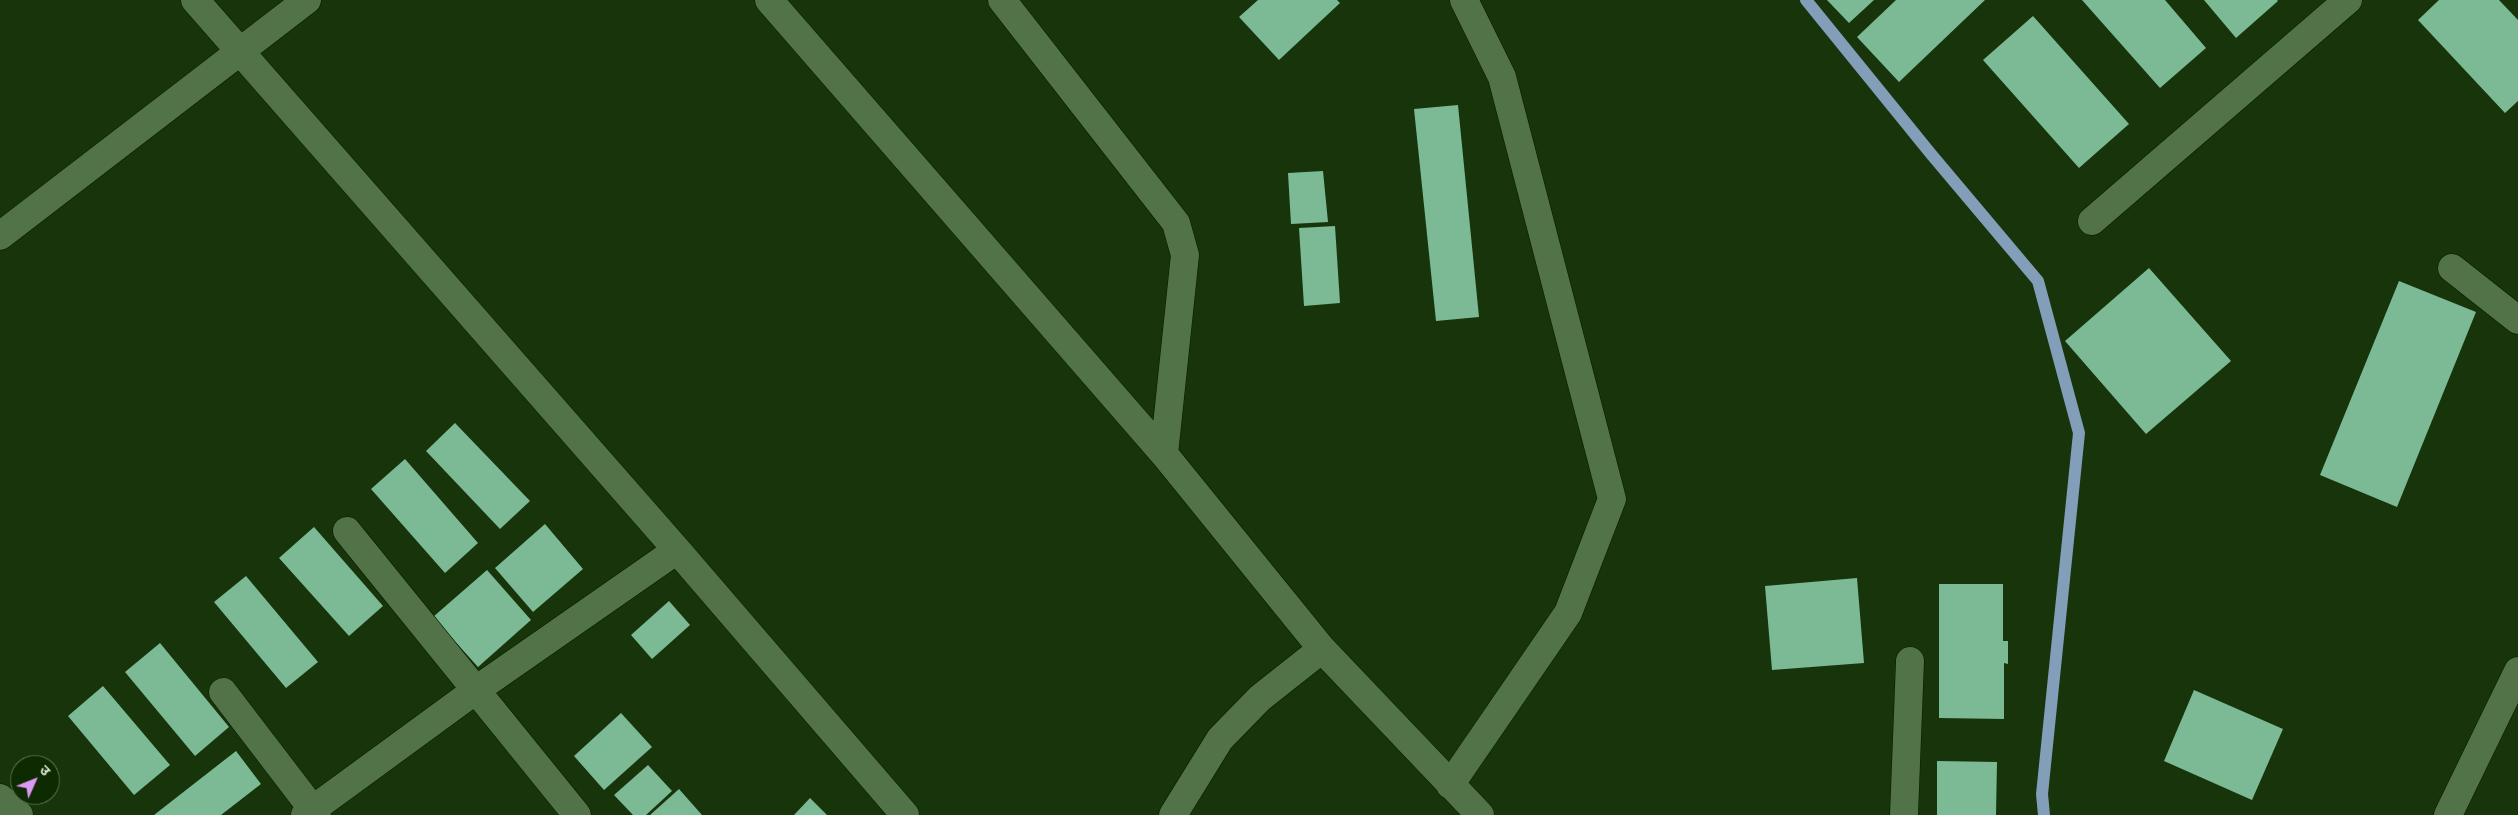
<!DOCTYPE html>
<html>
<head>
<meta charset="utf-8">
<style>
	body { margin:0 }
	#map { position:relative; width:2518px; height:815px; overflow:hidden; background:#17340b; font-family:"Noto Sans","Noto Sans Devanagari",sans-serif }
	canvas { display:block }
	.north { position:absolute; left:10px; top:755px; width:50px; height:50px; box-sizing:border-box; background:#0d2a01; border:1px solid #5e7654; border-radius:50%; rotate:46deg; font-size:14px; font-weight:700; line-height:20px; text-align:center; color:#d7e9d1 }
	.north::after { content:''; display:block; margin:auto; width:18px; height:22px; background:#dd98f3; clip-path:polygon(50% 0,100% 100%,50% 72%,0 100%) }
</style>
</head>
<body>
<div id="map">
<canvas width="2518" height="815"></canvas>
<div class="north">उ</div>
</div>
<script>
const ctx = document.querySelector('canvas').getContext('2d');
ctx.lineJoin = 'round';
const shape = rows => new Path2D(rows.map(r => 'M' + r).join(''));
function strokePath(path, color, width, dash) { ctx.strokeStyle = color; ctx.lineWidth = width; ctx.lineCap = dash ? 'butt' : 'round'; ctx.setLineDash(dash || []); ctx.stroke(path); }
function paint(path, color) { ctx.fillStyle = color; ctx.fill(path, 'evenodd'); }
strokePath(shape([
	[1806,0,1931,154,2038,281,2079,433,2042,794,2044,815]
]), '#829eb9', 12);
paint(shape([
	[1258,0,1337,0,1340,3,1279,60,1239,17],
	[1827,0,1874,0,1849,23],
	[1896,0,1985,0,1899,82,1857,37],
	[2082,0,2165,0,2206,48,2160,88],
	[2204,0,2277,0,2278,1,2236,38],
	[2439,0,2499,0,2518,20,2518,101,2505,113,2418,20],
	[2033,16,2129,124,2079,168,1983,60],
	[1458,105,1479,317,1436,321,1414,109],
	[1323,171,1328,222,1291,224,1288,173],
	[1335,226,1340,303,1304,306,1299,228],
	[2149,268,2231,361,2146,434,2065,341],
	[2399,281,2476,312,2397,507,2320,475],
	[455,423,530,501,500,529,426,451],
	[405,459,478,543,445,573,371,489],
	[545,524,583,569,533,612,495,568],
	[314,527,383,606,349,636,279,558],
	[487,570,531,620,478,667,433,617],
	[246,576,318,662,286,688,214,602],
	[1857,578,1864,663,1772,670,1765,586],
	[1939,584,2003,584,2003,641,2008,641,2008,664,2004,663,2004,719,1939,718],
	[669,601,690,625,652,659,631,635],
	[160,643,229,727,195,756,125,672],
	[103,686,170,765,134,795,68,716],
	[2194,690,2283,729,2252,800,2164,761],
	[621,713,652,747,604,790,574,756],
	[236,751,261,784,221,815,154,815],
	[1937,761,1997,762,1996,815,1937,815],
	[648,765,672,791,646,815,633,815,614,795],
	[679,789,702,815,650,815],
	[810,798,827,815,794,815]
]), '#7bba95');
const minor = shape([
	[195,0,677,550,905,815],
	[769,0,1164,454,1322,649,1480,815],
	[1002,0,1176,223,1185,255,1164,454],
	[2092,221,2348,0],
	[0,236,307,0],
	[2452,268,2518,320],
	[347,531,577,815],
	[223,692,317,815],
	[1450,785,1568,613,1612,499,1502,77,1464,0],
	[0,798,19,815],
	[305,815,476,690,677,550],
	[1173,815,1220,739,1260,698,1322,649],
	[1904,815,1910,661],
	[2448,815,2518,671]
]);
strokePath(minor, '#051a00', 29);
strokePath(minor, '#527247', 28);
</script>
</body>
</html>
